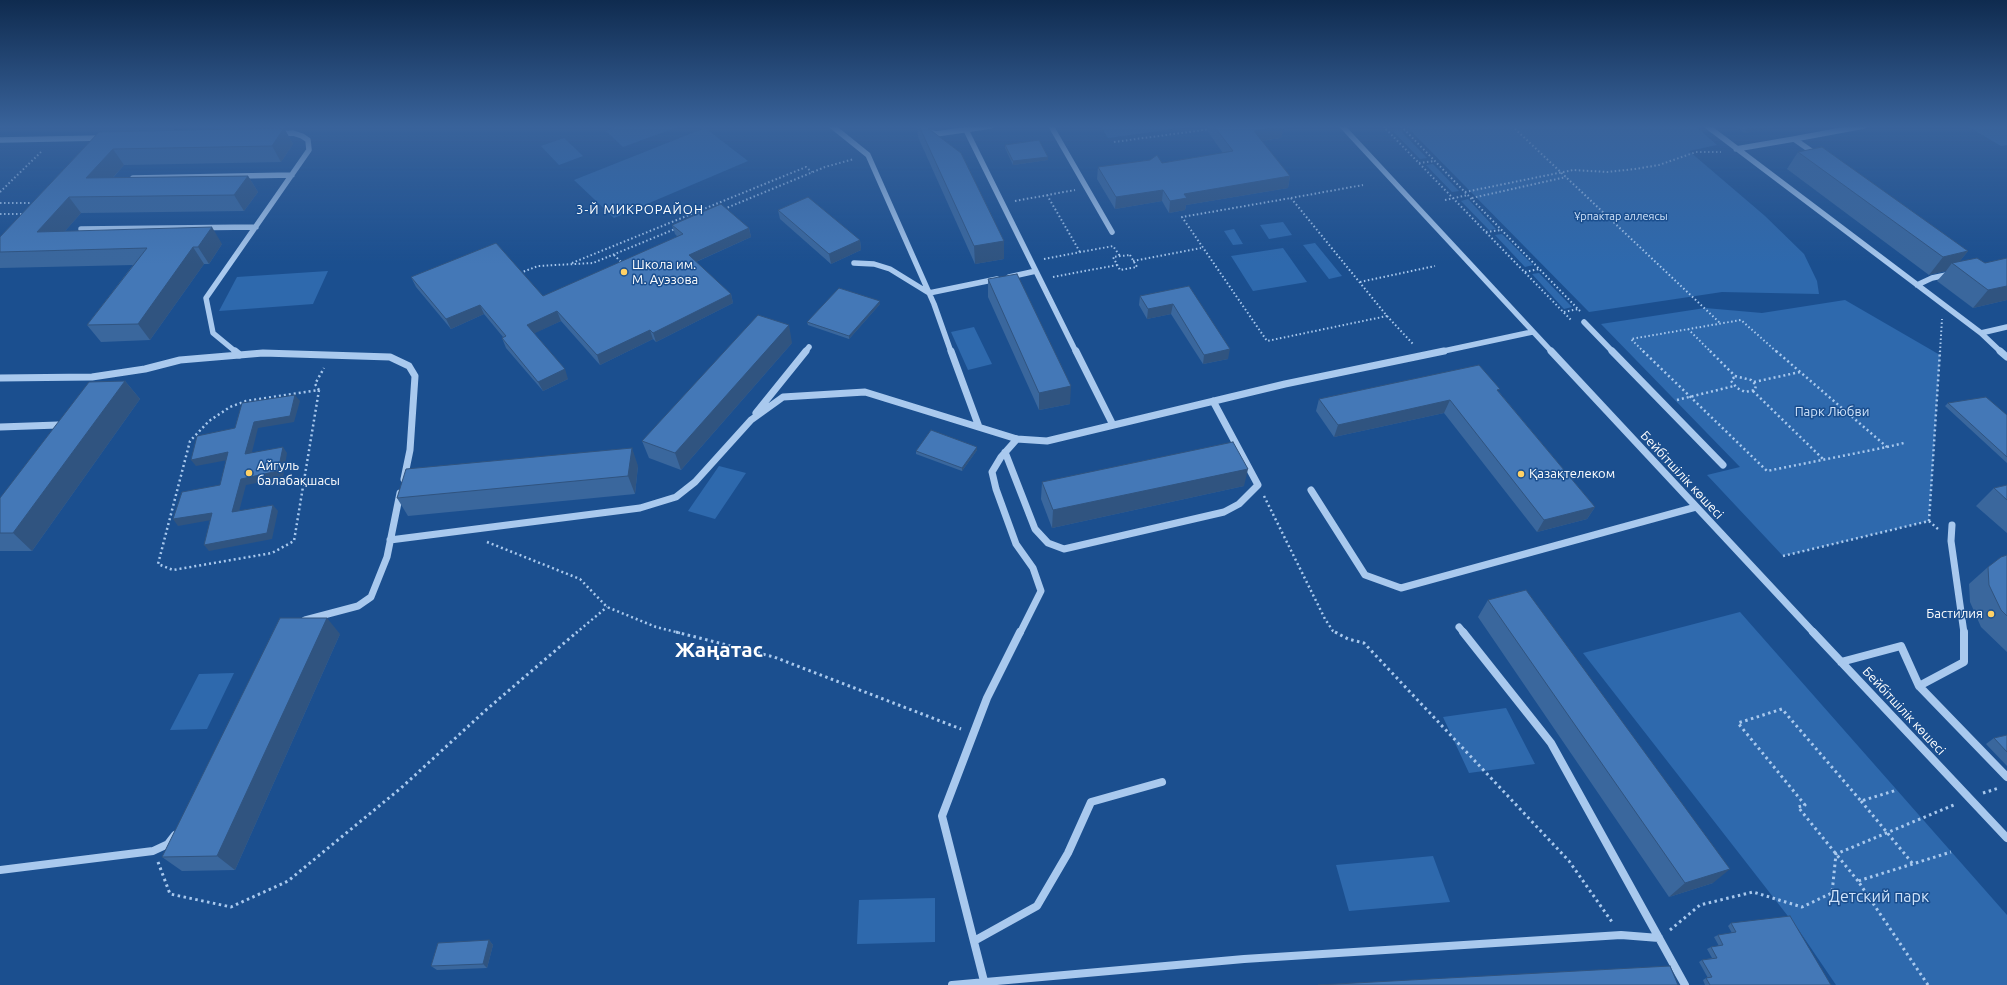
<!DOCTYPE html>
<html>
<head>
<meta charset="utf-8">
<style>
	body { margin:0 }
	canvas { display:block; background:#1b4f8f }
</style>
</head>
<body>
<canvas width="2007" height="985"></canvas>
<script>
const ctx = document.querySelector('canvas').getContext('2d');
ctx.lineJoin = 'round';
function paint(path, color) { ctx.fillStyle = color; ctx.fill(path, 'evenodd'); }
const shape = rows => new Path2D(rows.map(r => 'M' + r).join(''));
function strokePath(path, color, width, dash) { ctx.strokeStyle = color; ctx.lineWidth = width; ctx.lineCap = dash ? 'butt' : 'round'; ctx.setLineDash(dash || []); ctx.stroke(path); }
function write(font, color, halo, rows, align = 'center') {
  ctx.font = font + ' Ubuntu,sans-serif'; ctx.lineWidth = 3; ctx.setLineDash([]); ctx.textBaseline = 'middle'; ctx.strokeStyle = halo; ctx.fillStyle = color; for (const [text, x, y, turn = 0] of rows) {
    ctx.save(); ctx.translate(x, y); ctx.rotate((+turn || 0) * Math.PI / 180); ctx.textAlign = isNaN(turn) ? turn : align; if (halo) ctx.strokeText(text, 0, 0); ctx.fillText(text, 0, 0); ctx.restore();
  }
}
paint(shape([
	[619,126,680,126,623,147,606,131],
	[1101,126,1186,126,1187,127,1108,138],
	[1406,126,1695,126,1717,145,1689,151,1765,216,1804,254,1817,281,1819,294,1722,292,1589,312],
	[1967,126,2007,126,2007,145,2001,146],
	[705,128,748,161,614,218,574,180],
	[1400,130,1427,158,1420,159,1393,131],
	[564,138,583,156,559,165,541,146],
	[1433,164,1459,191,1452,192,1426,165],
	[1468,199,1496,229,1489,230,1461,201],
	[1283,222,1292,235,1269,239,1260,225],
	[1234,229,1243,244,1233,245,1224,231],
	[1502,234,1533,265,1525,267,1495,235],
	[1315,243,1342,276,1329,279,1303,245],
	[1283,248,1307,282,1253,291,1231,256],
	[328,271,313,304,219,311,237,277],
	[1539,273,1572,307,1564,309,1532,274],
	[1845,300,1940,355,1929,521,1783,556,1707,475,1740,467,1601,324,1705,308,1762,313],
	[974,327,992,364,968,370,951,332],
	[719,466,746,473,715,519,688,511],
	[1740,612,2007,915,2007,985,1836,985,1798,929,1583,653],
	[234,673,207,729,170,730,199,674],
	[1506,708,1535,764,1469,773,1443,717],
	[1433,856,1450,902,1349,911,1336,865],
	[935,898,935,942,857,944,859,900]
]), '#2e69ad');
strokePath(shape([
	[1383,126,1572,321],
	[1401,126,1580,311],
	[1512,126,1721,324],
	[1384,127,1391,126],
	[1114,142,1211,129],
	[1419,163,1434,161],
	[0,192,41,152],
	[1465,192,1573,170,1607,172,1635,169,1659,165,1696,152,1721,152],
	[1047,195,1080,252],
	[1291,198,1387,316,1267,341,1182,217,1291,198],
	[1291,198,1363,185],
	[1472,198,1566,177],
	[1445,200,1468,195],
	[1015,201,1075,190],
	[0,203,35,203],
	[724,209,825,167,854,159],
	[0,214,23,214],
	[1486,232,1502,230],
	[614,255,622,263],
	[1130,255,1137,267,1120,270,1113,257,1130,255],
	[1044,259,1113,246,1120,256],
	[1133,261,1201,248],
	[572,263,806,167,812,172],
	[1525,272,1539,269],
	[520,273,538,266,593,263,675,229],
	[1053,277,1117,265],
	[1360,282,1435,266],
	[1564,312,1578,309],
	[1387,316,1413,344],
	[1688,329,1711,352],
	[1644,352,1631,339,1741,320,1777,352],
	[1940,352,1942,319]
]), '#a9c9ee', 2, [1.5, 2.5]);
strokePath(shape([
	[1643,351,1767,471,1887,447],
	[1710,351,1735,376],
	[1776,351,1887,447],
	[1735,376,1751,380,1756,385,1755,390,1745,392,1737,388,1731,381,1735,376],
	[1754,382,1800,372],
	[319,390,294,541,272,553,173,570,158,564,190,441,209,421,230,407,246,401,319,390],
	[319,390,315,384,324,368],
	[1753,391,1824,460],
	[1677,400,1734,386],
	[1887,447,1904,443],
	[1264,496,1325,619,1333,631,1337,633],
	[1929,521,1939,530],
	[487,542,580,579,607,607,656,627,680,633],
	[1783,556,1929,521,1940,351],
	[576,633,607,607]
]), '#a9c9ee', 2.5, [2, 3]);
strokePath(shape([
	[676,632,774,657,961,729],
	[1335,632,1348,639,1364,643,1569,861,1612,922],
	[1983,793,1999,788],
	[1861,801,1913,864],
	[158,862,170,894,231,907,288,881,401,788,486,710,577,632],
	[1858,881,1798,807,1805,805,1738,723,1782,709,1861,801,1897,790],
	[1670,930,1700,905,1753,892,1802,907,1832,893,1836,854,1956,804],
	[1928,985,1858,881,1951,852]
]), '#a9c9ee', 3, [2.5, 3.5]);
strokePath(shape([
	[832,126,868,155,934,304,951,352],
	[922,126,928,132,936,134,991,126],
	[1051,126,1112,232],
	[1342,126,1552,352],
	[1707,126,1981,333,2001,352],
	[966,130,1076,352],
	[0,140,102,138],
	[1736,149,1794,139],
	[1817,155,1794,139,1864,126],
	[133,178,292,175],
	[81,229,256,227],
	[854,263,874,264,890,269,929,293,997,279],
	[1009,277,1036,271],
	[1917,285,1932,278,1951,274],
	[1584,322,1613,352],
	[1981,333,2007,327],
	[236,352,213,333,206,298,309,150,308,140,302,136,293,133,278,134],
	[805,352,809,347],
	[1439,352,1532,332]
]), '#a9c9ee', 5.5);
strokePath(shape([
	[235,351,240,355],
	[951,351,979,427],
	[1076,351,1113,425],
	[1551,351,1814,633],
	[1612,351,1723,465],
	[2000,351,2007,357],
	[0,378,92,377,145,369,180,360,263,353,390,357,409,366,415,376,410,450,404,479],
	[756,413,806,351],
	[0,427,58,425],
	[1017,439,1001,457,992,472,996,489,1016,544,1033,568,1041,591,1020,633],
	[1005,452,1035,529,1048,543,1064,549,1224,512,1239,504,1258,485,1213,401],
	[1311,490,1365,575,1401,588,1696,507],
	[1952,525,1951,541,1964,633],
	[390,540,640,508,676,497,695,482,751,420,783,397,865,392,1017,439,1047,441,1285,384,1444,351],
	[305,620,358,606,371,597,387,557,400,493],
	[1459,627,1464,633]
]), '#a9c9ee', 7);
strokePath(shape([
	[1463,632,1551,743,1685,985],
	[1813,632,2007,838],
	[1841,662,1901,646,1919,686,2007,777],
	[1919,686,1964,662,1964,632],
	[0,870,153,851,168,844,175,835],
	[974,941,1037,906,1068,853,1091,802,1162,782],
	[952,985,1244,959,1621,935,1659,938],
	[985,985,942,816,987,698,1020,632]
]), '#a9c9ee', 8);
paint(shape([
	[917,126,925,126,1004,259,975,264,918,137],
	[1209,126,1284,126,1281,138,1262,141,1290,176,1288,188,1186,205,1185,210,1169,213,1162,201,1115,209,1097,179,1098,167,1150,160,1162,163,1223,153,1208,132],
	[1735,126,1778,126,1745,133],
	[284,128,293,144,281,162,124,165,113,178,248,176,258,192,244,211,81,213,65,231,222,244,209,264,204,264,150,340,101,342,87,325,133,265,0,268,0,237,99,132],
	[1005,145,1048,157,1048,160,1013,165,1005,148],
	[1798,152,1968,251,1959,262,1985,263,2007,258,2007,300,1973,308,1937,281,1946,271,1929,275,1787,169],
	[778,210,860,240,861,250,831,264,780,219],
	[672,225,749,228,751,237,696,262,731,294,733,303,656,342,653,339,600,365,561,321,534,333,568,379,543,391,506,348,502,338,503,337,484,314,451,329,416,287,411,277,543,296,678,237,675,234],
	[988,279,1070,404,1039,410,988,297],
	[1189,286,1228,359,1203,364,1171,314,1147,319,1139,305,1140,296],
	[880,304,849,339,808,325,807,322],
	[792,343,681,470,649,458,642,441],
	[125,381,140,399,32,551,0,551,0,498],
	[1499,392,1595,507,1587,519,1537,532,1444,413,1334,437,1316,411,1319,399],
	[1948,403,2007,415,2007,463,1945,406],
	[977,450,962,471,916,454,916,451],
	[638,466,635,494,408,516,397,498],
	[1042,482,1244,486,1052,528,1041,499],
	[2007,485,2007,533,1976,506,1994,488],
	[2007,555,2007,652,1981,627,1970,602,1969,584,1988,567],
	[1488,600,1713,883,1669,897,1478,617],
	[340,634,235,870,182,871,162,857],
	[2007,735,2007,766,1986,744,1994,738],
	[1731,923,1831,985,1705,985,1703,980,1706,978,1708,978,1699,962,1702,960,1712,958,1707,949,1711,947,1719,946,1714,937,1718,935,1732,933,1728,926],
	[489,940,493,945,487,968,437,970,431,966]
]), '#3a679d');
paint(shape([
	[1284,126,1281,138,1251,142,1254,131],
	[1748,126,1778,126,1745,133],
	[284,128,293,144,281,162,272,146],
	[113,149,124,165,98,194,86,178],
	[1048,157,1048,160,1013,165,1013,161],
	[248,176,258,192,244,211,234,195],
	[1290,176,1288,188,1186,205,1185,210,1169,213,1170,201,1184,194],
	[1163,190,1162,201,1115,209,1116,197],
	[69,197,81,213,50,248,37,232],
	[212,227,222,244,209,264,198,247],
	[749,228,751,237,691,264,689,255],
	[860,240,861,250,831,264,829,254],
	[1004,241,1004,259,975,264,974,246],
	[193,247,204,264,150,340,138,324],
	[1968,251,1956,266,1952,263,1946,271,1929,275,1943,257],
	[2007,286,2007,300,1973,308,1988,290],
	[731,294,733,303,656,342,653,333],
	[880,301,880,304,849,339,849,336],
	[1173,304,1171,314,1147,319,1148,309],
	[480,305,484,314,451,329,446,319],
	[557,311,561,321,531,335,527,325],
	[789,325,792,343,681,470,675,453],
	[650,330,653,339,600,365,597,355],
	[1230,349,1228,359,1203,364,1204,355],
	[565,369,568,379,543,391,538,382],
	[125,381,140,399,32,551,13,533],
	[1071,386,1070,404,1039,410,1039,393],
	[295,395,300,401,294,422,258,428,250,460,245,454,254,422],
	[1450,400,1444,413,1334,437,1338,425],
	[283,447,287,453,283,478,246,485,237,519,232,512,241,479],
	[977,447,977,450,962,471,962,468],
	[632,448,638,466,635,494,628,476],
	[228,452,233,459,196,466,191,460],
	[1248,469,1244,486,1052,528,1053,510],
	[273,505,278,511,272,539,209,551,204,545],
	[1595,507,1587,519,1537,532,1544,520],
	[212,513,217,519,178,526,173,519],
	[327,618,340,634,235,870,217,856],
	[1730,869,1713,883,1669,897,1685,883],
	[489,940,493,945,487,968,483,964]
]), '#305480');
const building = shape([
	[919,126,925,126,961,153,1004,241,974,246,919,126],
	[1214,126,1284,126,1254,131,1290,176,1184,194,1187,198,1170,201,1163,190,1116,197,1098,167,1150,160,1157,155,1162,163,1233,151,1214,126],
	[284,128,272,146,113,149,86,178,248,176,234,195,69,197,37,232,212,227,198,247,193,247,138,324,87,325,147,248,0,252,0,237,99,132,284,128],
	[1039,140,1048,157,1013,161,1005,145,1039,140],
	[1822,147,1968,251,1943,257,1798,152,1822,147],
	[808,197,860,240,829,254,778,210,808,197],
	[721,204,749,228,689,255,731,294,653,333,650,330,597,355,557,311,527,325,565,369,538,382,502,338,506,336,480,305,446,319,411,277,496,243,543,296,683,234,672,225,721,204],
	[1977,258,1985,263,2007,258,2007,286,1988,290,1952,263,1977,258],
	[1017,274,1071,386,1039,393,988,279,1017,274],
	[1189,286,1230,349,1204,355,1173,304,1148,309,1140,296,1189,286],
	[839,288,880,301,849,336,807,322,839,288],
	[758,315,789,325,675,453,642,441,758,315],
	[1479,365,1500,389,1497,390,1595,507,1544,520,1450,400,1338,425,1319,399,1479,365],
	[125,381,13,533,0,533,0,498,89,382,125,381],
	[295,395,290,416,254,422,245,454,283,447,278,471,241,479,232,512,273,505,267,533,204,545,212,513,173,519,182,492,220,485,228,452,191,460,197,436,235,428,242,403,295,395],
	[1986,397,2007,415,2007,457,1948,403,1986,397],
	[931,430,977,447,962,468,916,451,931,430],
	[1233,442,1248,469,1053,510,1042,482,1233,442],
	[632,448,628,476,397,498,406,469,632,448],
	[2007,485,2007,500,1994,488,2007,485],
	[2007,555,2007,616,2001,610,1989,585,1988,567,2001,557,2007,555],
	[1526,590,1730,869,1685,883,1488,600,1526,590],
	[280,618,327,618,217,856,162,857,280,618],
	[2007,735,2007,752,1994,738,2007,735],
	[1790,916,1831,985,1710,985,1706,978,1712,977,1702,960,1717,958,1711,947,1723,945,1718,935,1736,932,1731,923,1790,916],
	[489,940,483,964,431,966,438,943,489,940],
	[1670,966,1678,985,1318,985,1670,966]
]);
paint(building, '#4478b7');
strokePath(building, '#305480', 1);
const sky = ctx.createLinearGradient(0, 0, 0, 264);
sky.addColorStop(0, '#0f2b4f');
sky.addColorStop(0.48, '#39639b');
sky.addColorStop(1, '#39639b00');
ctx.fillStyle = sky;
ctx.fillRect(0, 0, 2007, 264);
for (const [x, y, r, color] of [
	[624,272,4,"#ffd166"],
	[249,473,4,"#ffd166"],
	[1521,474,4,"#ffd166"],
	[1991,614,4,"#ffd166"]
]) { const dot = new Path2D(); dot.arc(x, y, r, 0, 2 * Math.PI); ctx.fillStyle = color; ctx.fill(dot); strokePath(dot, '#1b4f8f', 1.5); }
write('11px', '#cfe3fa', '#1b4f8f', [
	["Ұрпактар аллеясы",1621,216]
]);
ctx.letterSpacing = '1px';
write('13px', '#fff', '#1b4f8f', [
	["3-Й МИКРОРАЙОН",640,210]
]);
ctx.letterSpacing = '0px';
write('13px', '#fff', '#1b4f8f', [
	["Школа им.",632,265],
	["М. Ауэзова",632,280],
	["Айгуль",257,466],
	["балабақшасы",257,481],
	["Қазақтелеком",1529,474],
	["Бастилия",1983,614,"right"]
], 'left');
write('13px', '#cfe3fa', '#1b4f8f', [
	["Парк Любви",1832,412]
]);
write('13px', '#fff', '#1b4f8f', [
	["Бейбітшілік көшесі",1682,475,47],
	["Бейбітшілік көшесі",1904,711,47]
]);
write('16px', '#cfe3fa', '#1b4f8f', [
	["Детский парк",1879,897]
]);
write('bold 21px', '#fff', '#1b4f8f', [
	["Жаңатас",719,650]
]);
</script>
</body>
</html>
